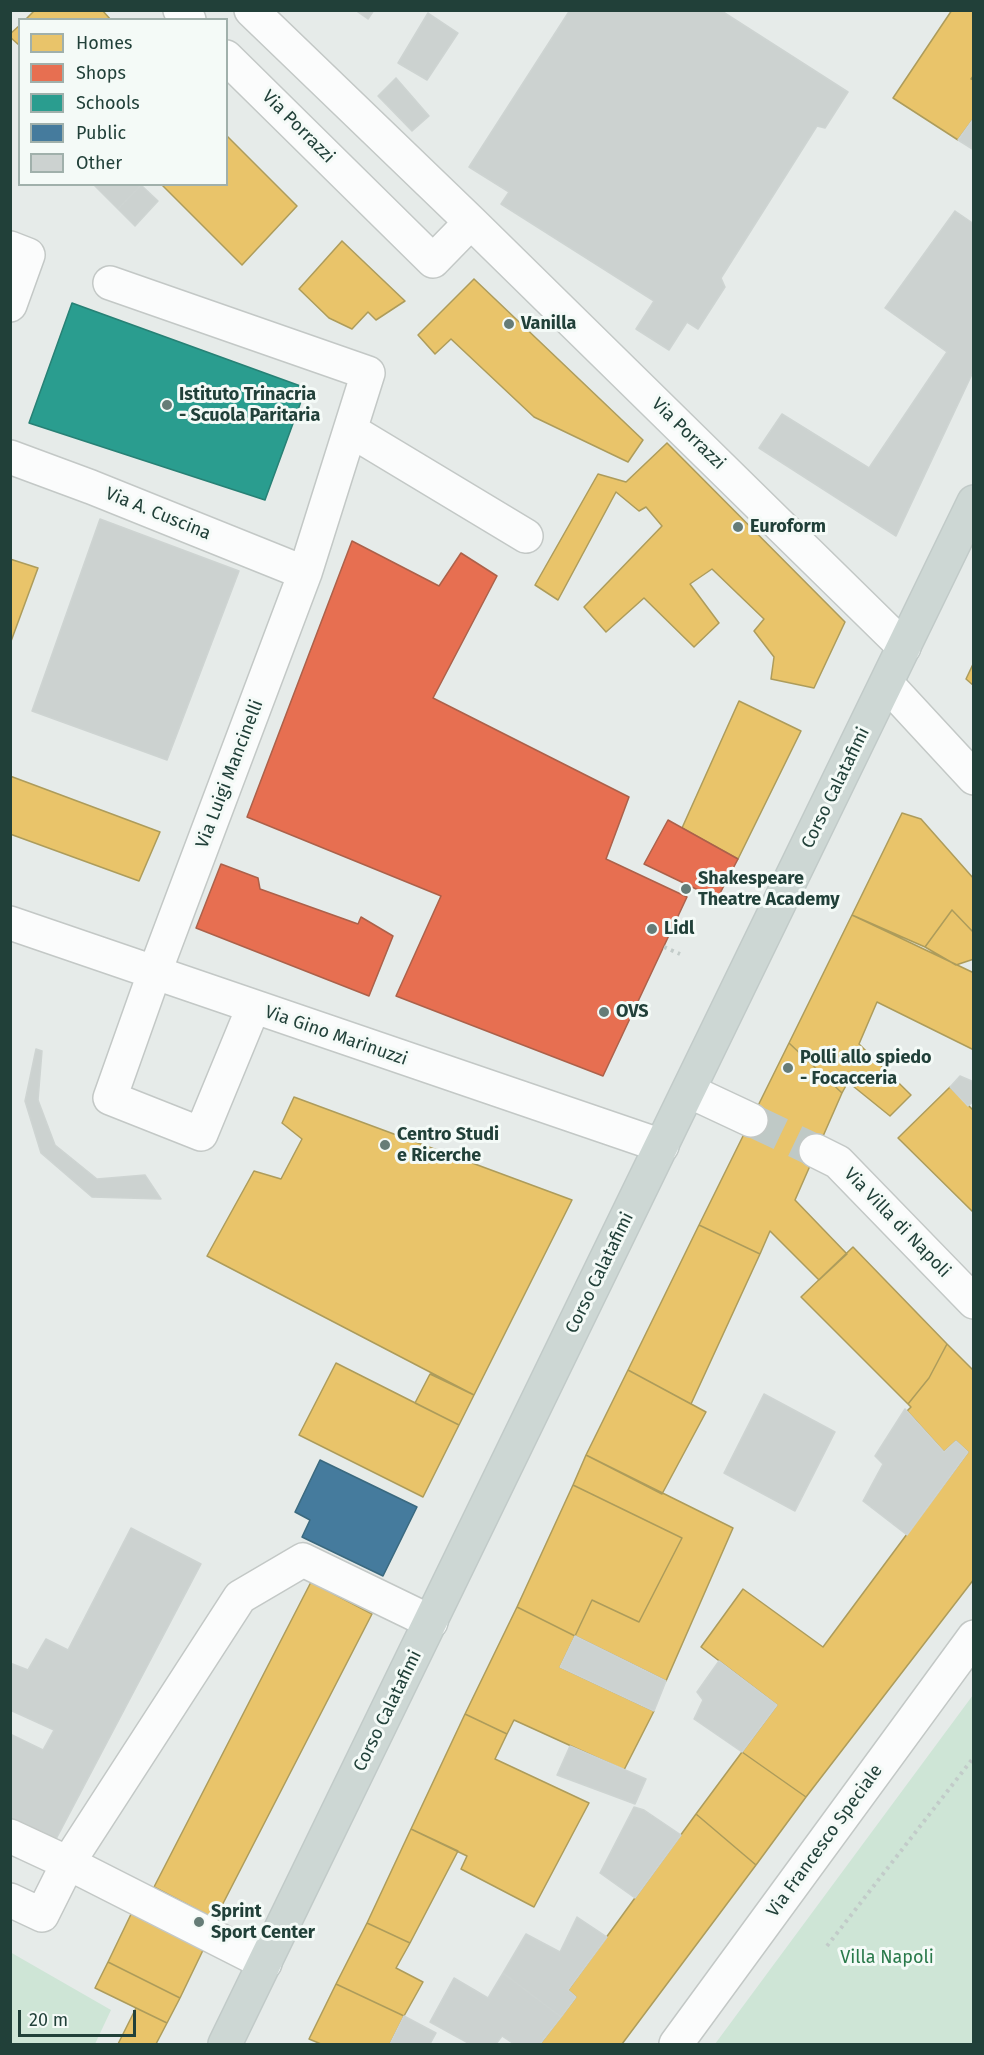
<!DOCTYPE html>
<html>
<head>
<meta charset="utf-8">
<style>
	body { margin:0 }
	#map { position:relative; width:984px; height:2055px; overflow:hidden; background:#e6ebe9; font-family:"Fira Sans",sans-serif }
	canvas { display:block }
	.frame { position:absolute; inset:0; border:12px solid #214039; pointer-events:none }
	.legend { position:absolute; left:18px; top:18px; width:210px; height:168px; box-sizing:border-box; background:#f4faf7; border:2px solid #a0b0ab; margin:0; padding:8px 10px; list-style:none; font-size:18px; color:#214039 }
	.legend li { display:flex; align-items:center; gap:12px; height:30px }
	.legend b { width:30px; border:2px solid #a0b0ab }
	.scale { position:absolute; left:18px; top:2010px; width:118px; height:27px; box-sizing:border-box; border:3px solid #214039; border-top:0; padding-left:8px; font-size:18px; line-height:21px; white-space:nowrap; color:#214039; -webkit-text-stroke:4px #f4faf7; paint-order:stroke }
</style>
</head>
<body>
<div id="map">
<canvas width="984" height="2055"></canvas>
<div class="frame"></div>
<ul class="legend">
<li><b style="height:16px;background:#e9c46a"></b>Homes</li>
<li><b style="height:16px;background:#e76f51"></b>Shops</li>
<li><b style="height:16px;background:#2a9d8f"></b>Schools</li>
<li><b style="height:16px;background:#457b9d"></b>Public</li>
<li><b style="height:16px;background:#ccd2d0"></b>Other</li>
</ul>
<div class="scale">20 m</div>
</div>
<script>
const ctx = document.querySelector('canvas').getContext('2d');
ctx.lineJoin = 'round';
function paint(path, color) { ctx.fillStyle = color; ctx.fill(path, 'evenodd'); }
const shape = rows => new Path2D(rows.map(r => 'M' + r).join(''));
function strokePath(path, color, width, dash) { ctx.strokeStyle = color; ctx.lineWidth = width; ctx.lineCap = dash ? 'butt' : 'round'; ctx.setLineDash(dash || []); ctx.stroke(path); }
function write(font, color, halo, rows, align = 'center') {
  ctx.font = font + ' "Fira Sans",sans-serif'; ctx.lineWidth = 6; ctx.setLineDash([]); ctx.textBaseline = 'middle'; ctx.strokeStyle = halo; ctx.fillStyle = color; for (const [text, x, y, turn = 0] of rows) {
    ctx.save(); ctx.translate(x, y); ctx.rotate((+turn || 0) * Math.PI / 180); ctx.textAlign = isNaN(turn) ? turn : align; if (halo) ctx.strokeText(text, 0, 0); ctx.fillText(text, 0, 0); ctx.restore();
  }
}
paint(shape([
	[973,1695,973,2044,715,2044],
	[10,1952,111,2010,95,2044,11,2044]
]), '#cee5d6');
const homes = shape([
	[35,10,102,10,111,20,25,20,35,10],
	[952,10,974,10,974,75,971,79,974,80,974,118,958,140,893,98,952,10],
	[20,25,20,46,10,37,10,34,20,25],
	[226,135,297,206,242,265,161,184,226,184,226,135],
	[342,241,405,301,376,320,368,312,352,329,329,318,299,289,342,241],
	[474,279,643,440,628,462,534,417,451,339,435,354,418,335,474,279],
	[667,443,845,622,814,688,771,679,774,657,754,631,764,619,712,569,690,584,719,623,694,647,644,598,606,632,584,607,662,526,646,507,639,511,616,492,558,600,535,585,598,474,626,482,667,443],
	[10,559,38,568,10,644,10,559],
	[974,662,974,686,966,679,974,662],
	[739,701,801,731,738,859,682,828,739,701],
	[10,776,160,832,139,881,10,834,10,776],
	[902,813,921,819,974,879,974,933,952,910,925,947,852,915,902,813],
	[952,910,974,933,974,959,956,965,925,947,952,910],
	[852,915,974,973,974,1050,877,1002,859,1044,911,1095,890,1116,848,1082,842,1093,789,1043,852,915],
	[789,1043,842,1093,795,1200,847,1254,819,1280,770,1231,760,1254,699,1225,789,1043],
	[950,1087,974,1111,974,1213,898,1138,950,1087],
	[294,1097,572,1200,474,1395,207,1256,254,1171,281,1179,302,1139,282,1123,294,1097],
	[699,1225,760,1254,691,1404,628,1370,699,1225],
	[853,1247,947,1344,929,1378,908,1404,801,1297,853,1247],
	[947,1344,974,1371,974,1579,806,1797,742,1752,777,1705,701,1647,743,1589,823,1647,968,1452,956,1441,944,1452,907,1411,911,1407,908,1404,929,1378,947,1344],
	[336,1363,459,1425,423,1497,299,1435,336,1363],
	[628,1370,706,1412,662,1494,586,1455,628,1370],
	[430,1374,474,1395,459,1425,415,1403,430,1374],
	[586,1455,733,1528,666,1681,575,1636,592,1600,639,1622,682,1538,573,1485,586,1455],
	[573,1485,682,1538,639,1622,592,1600,575,1636,517,1607,573,1485],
	[311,1582,372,1614,215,1919,154,1887,311,1582],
	[517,1607,575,1636,560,1667,654,1711,624,1770,514,1720,507,1734,465,1714,517,1607],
	[465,1714,507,1734,495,1759,589,1803,534,1907,461,1869,467,1856,411,1829,465,1714],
	[742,1752,806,1797,756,1865,696,1814,742,1752],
	[696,1814,756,1865,622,2044,540,2044,576,1997,568,1990,696,1814],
	[411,1829,458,1851,410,1943,367,1923,411,1829],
	[134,1908,206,1944,180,1998,108,1962,134,1908],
	[367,1923,410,1943,396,1968,423,1982,404,2016,336,1984,367,1923],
	[108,1962,180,1998,167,2023,95,1988,108,1962],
	[336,1984,404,2016,390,2044,321,2044,309,2039,336,1984],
	[136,2008,167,2023,156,2044,118,2044,136,2008]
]);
paint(homes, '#e9c46a');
strokePath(homes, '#ad9c5b', 1.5);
const shops = shape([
	[352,541,439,586,461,553,497,576,433,698,629,797,606,859,687,897,603,1076,396,996,441,896,247,817,352,541],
	[668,820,738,859,717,899,644,864,668,820],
	[221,864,258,878,260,889,358,924,361,917,393,936,369,996,196,928,221,864]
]);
paint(shops, '#e76f51');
strokePath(shops, '#ac614a', 1.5);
const schools = shape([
	[72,303,306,388,265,500,29,423,72,303]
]);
paint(schools, '#2a9d8f');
strokePath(schools, '#278175', 1.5);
const public = shape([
	[320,1460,417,1507,383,1576,302,1537,310,1520,295,1512,320,1460]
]);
paint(public, '#457b9d');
strokePath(public, '#3a697f', 1.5);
const building = shape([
	[355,10,374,10,368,19,355,10],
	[570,10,720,10,848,92,825,128,817,126,721,278,725,287,698,329,687,322,669,350,636,329,654,301,501,204,509,192,469,167,570,10],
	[428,13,458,33,427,80,398,63,428,13],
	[396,78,429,116,412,131,378,96,396,78],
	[974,118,974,150,958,140,974,118],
	[93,184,141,184,141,185,118,209,93,184],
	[141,185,158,201,135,226,118,209,141,185],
	[955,211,974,224,974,370,896,536,759,448,782,414,869,468,947,352,885,308,955,211],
	[100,519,239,571,167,760,32,711,100,519],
	[36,1049,42,1051,38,1100,55,1145,97,1179,145,1175,161,1199,92,1197,41,1153,25,1101,36,1049],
	[960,1076,974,1082,974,1101,968,1106,950,1087,960,1076],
	[764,1394,835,1432,795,1511,724,1473,764,1394],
	[905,1409,944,1452,956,1441,968,1452,907,1535,863,1501,883,1464,875,1456,905,1409],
	[131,1528,201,1564,55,1841,10,1820,10,1734,43,1750,54,1730,10,1710,10,1663,28,1670,46,1639,68,1650,131,1528],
	[575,1636,666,1681,654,1711,560,1667,575,1636],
	[719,1661,777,1705,742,1752,694,1719,703,1700,697,1692,719,1661],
	[570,1746,646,1779,635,1804,557,1775,570,1746],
	[634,1807,644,1810,681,1835,635,1898,600,1873,634,1807],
	[577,1917,607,1937,568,1990,576,1997,561,2017,503,1973,526,1934,560,1952,577,1917],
	[503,1973,561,2017,540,2044,514,2044,502,2036,496,2044,470,2044,430,2022,454,1978,488,1998,503,1973],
	[404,2016,436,2033,430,2044,390,2044,404,2016]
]);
paint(building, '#ccd2d0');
strokePath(building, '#ced4d2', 1.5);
strokePath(shape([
	[751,1120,816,1151]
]), '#bfc9c6', 33, [33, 16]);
const minor = shape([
	[180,10,189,20],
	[251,10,471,222,904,647],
	[226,57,433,261,471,222],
	[10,248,28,255,10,305],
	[110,283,368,373,305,573,154,974,110,1098,201,1134,253,1008],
	[350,430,526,536],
	[10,457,91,487,305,573],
	[887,684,974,778],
	[10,923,662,1146],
	[689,1091,751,1120],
	[816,1151,838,1162,974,1302],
	[10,1836,68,1863,240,1597,303,1560,431,1622],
	[10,1900,42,1915,68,1863,265,1963],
	[676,2044,974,1637]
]);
const major = shape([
	[225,2044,974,502]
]);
strokePath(minor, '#c3c8c6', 36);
strokePath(major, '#c1cac8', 36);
strokePath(shape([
	[664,947,680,954],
	[974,1810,974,1819],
	[827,1946,974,1757]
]), '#c2cbc9', 4, [3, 4.5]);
strokePath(minor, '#fbfcfc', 33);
strokePath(major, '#cdd7d4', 33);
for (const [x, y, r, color] of [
	[509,324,6,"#667c77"],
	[167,405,6,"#667c77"],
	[738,527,6,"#667c77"],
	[686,889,6,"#667c77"],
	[652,929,6,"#667c77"],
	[604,1012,6,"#667c77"],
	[788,1068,6,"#667c77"],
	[385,1145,6,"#667c77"],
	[199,1922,6,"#667c77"]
]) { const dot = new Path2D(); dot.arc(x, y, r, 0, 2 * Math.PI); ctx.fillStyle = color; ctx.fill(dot); strokePath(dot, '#f4faf7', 2); }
write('18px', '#214039', '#f4faf7', [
	["Via Porrazzi",298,127,45],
	["Via Porrazzi",688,434,44],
	["Via A. Cuscina",158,514,22],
	["Via Luigi Mancinelli",230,774,-69],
	["Corso Calatafimi",836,788,-64],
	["Via Gino Marinuzzi",336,1036,19],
	["Via Villa di Napoli",897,1223,46],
	["Corso Calatafimi",600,1273,-64],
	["Corso Calatafimi",388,1711,-64],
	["Via Francesco Speciale",825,1841,-54]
]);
write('bold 18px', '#214039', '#f4faf7', [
	["Vanilla",521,324],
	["Istituto Trinacria",179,395],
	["- Scuola Paritaria",179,416],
	["Euroform",750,527],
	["Shakespeare",698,879],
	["Theatre Academy",698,900],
	["Lidl",664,929],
	["OVS",616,1012],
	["Polli allo spiedo",800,1058],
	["- Focacceria",800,1079],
	["Centro Studi",397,1135],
	["e Ricerche",397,1156],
	["Sprint",211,1912],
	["Sport Center",211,1933]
], 'left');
write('18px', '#29794a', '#f4faf7', [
	["Villa Napoli",887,1958]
]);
</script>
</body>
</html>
